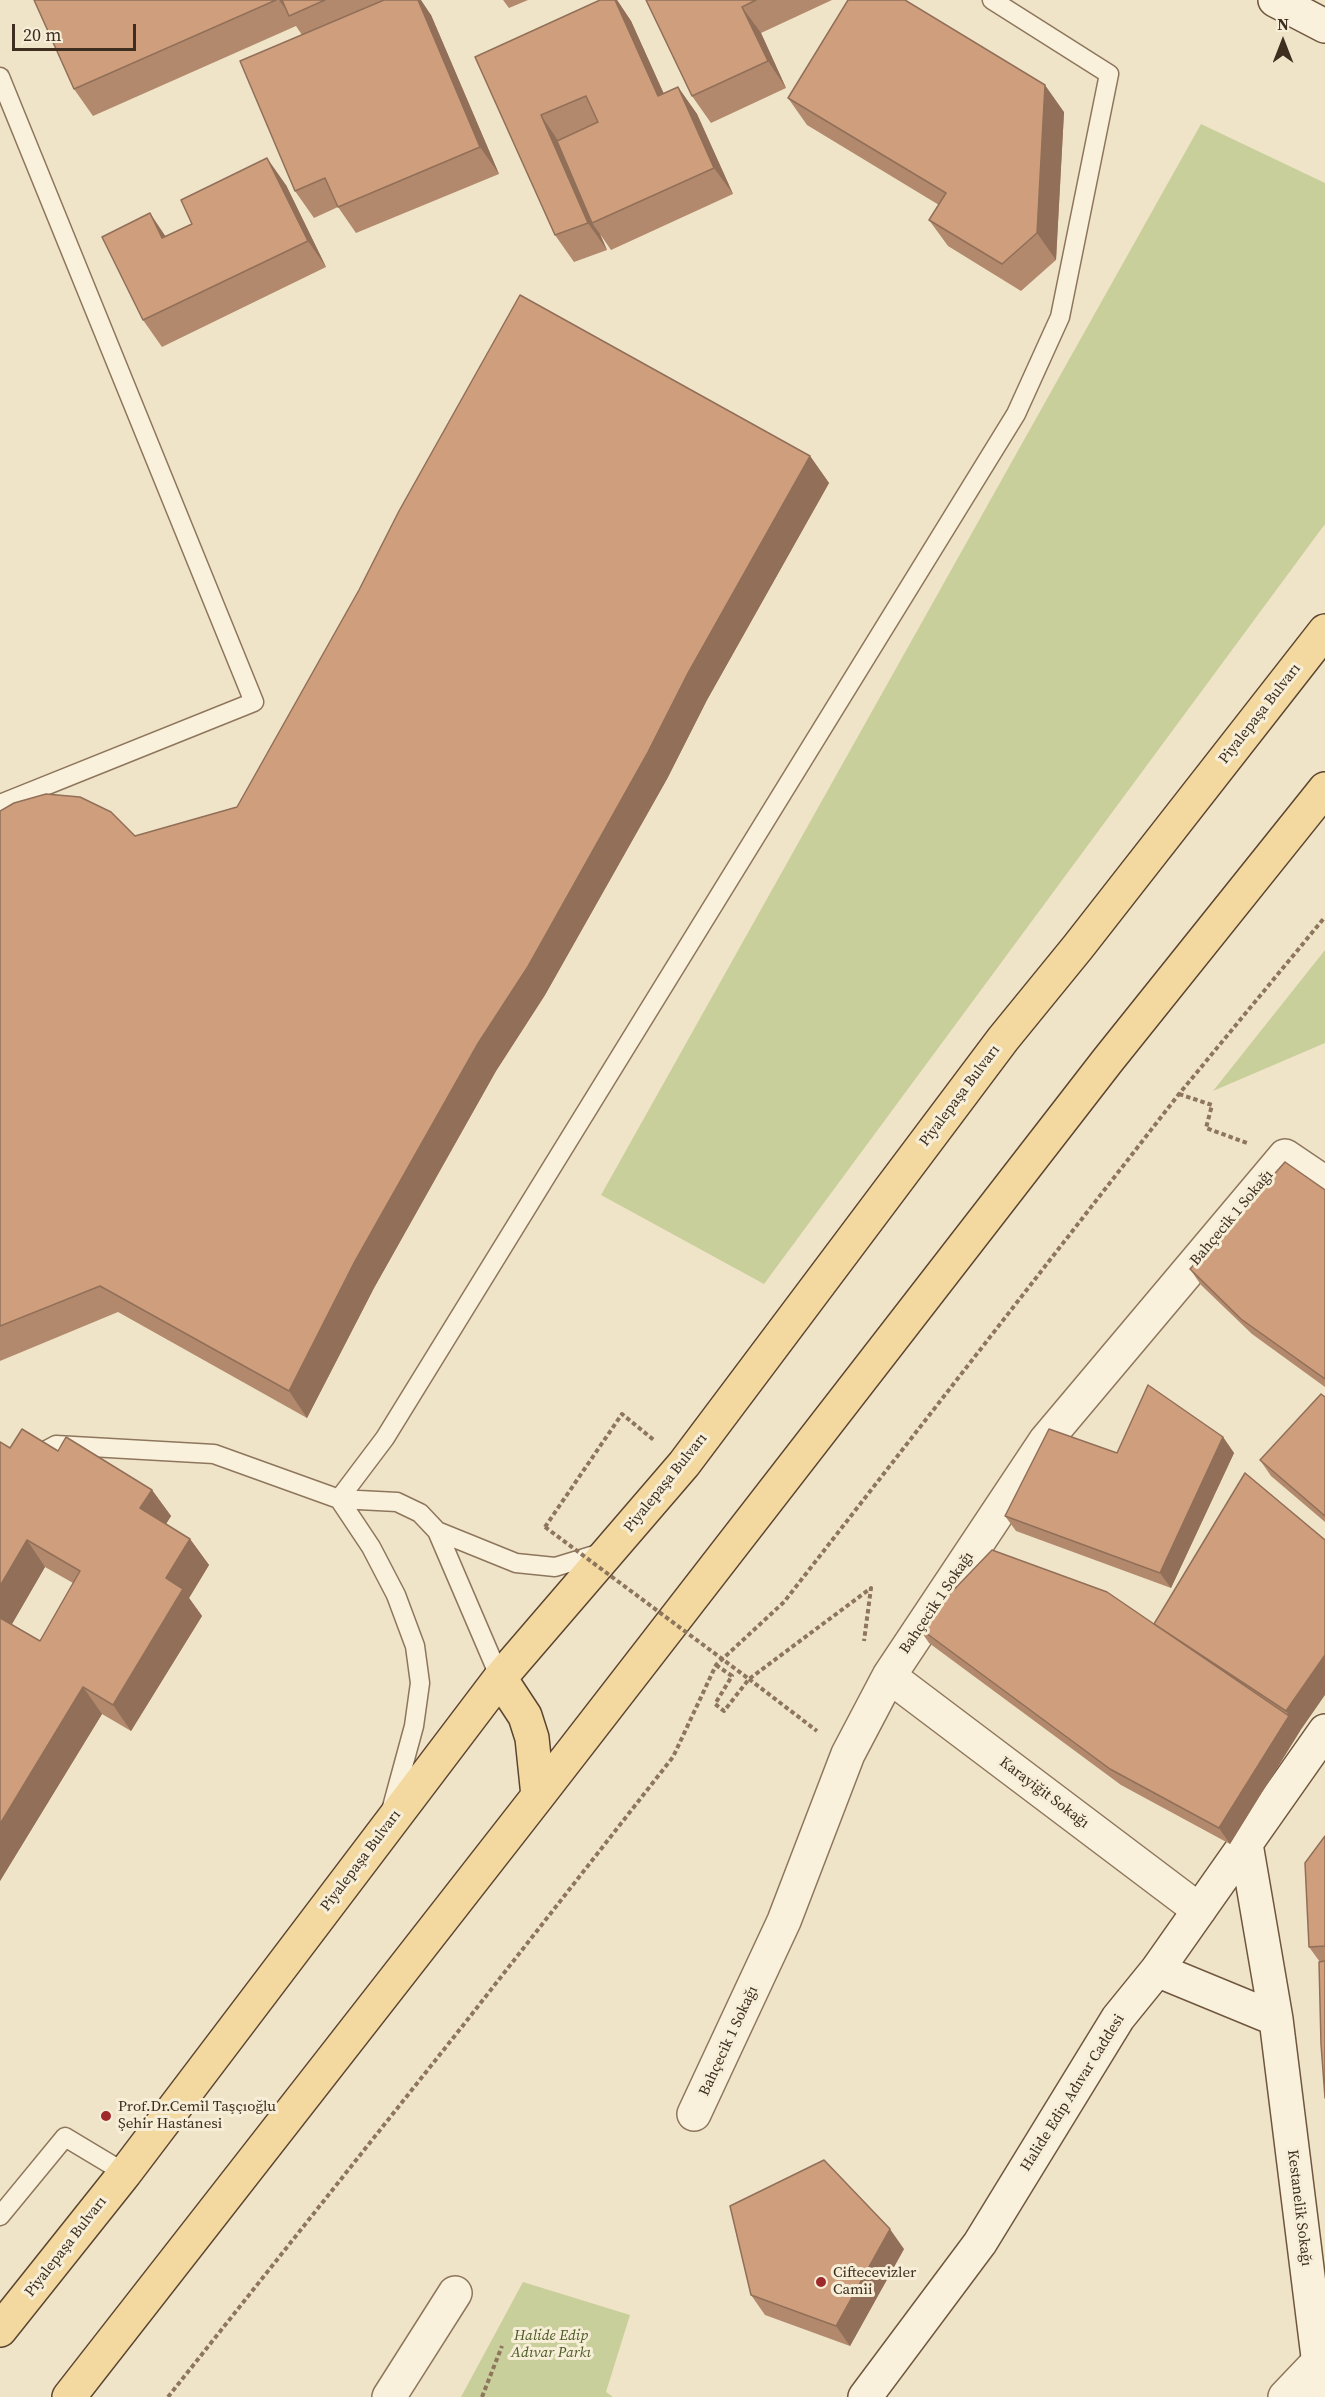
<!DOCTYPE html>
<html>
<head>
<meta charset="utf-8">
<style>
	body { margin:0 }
	#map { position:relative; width:1325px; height:2397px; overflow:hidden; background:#f0e4c8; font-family:"Source Serif 4",serif }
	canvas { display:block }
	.north { position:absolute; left:1253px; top:12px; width:60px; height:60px; -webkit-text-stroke:4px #f7eed8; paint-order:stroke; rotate:0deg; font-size:16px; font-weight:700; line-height:24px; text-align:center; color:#3d2e20 }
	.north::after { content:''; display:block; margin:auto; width:21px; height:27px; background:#3d2e20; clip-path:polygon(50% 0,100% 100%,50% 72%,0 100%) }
	.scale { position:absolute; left:12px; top:24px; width:124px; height:27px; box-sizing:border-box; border:3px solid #3d2e20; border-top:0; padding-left:8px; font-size:18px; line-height:21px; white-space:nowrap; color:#3d2e20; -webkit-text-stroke:4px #f7eed8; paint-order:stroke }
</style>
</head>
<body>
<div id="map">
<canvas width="1325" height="2397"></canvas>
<div class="north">N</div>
<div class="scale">20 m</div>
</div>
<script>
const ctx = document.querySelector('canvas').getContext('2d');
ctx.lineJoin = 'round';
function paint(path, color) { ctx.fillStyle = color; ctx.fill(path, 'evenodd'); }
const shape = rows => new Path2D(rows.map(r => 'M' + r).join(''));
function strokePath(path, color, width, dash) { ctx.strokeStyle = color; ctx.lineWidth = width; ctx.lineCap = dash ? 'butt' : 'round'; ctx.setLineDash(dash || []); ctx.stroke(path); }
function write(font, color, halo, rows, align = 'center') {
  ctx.font = font + ' "Source Serif 4",serif'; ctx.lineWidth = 6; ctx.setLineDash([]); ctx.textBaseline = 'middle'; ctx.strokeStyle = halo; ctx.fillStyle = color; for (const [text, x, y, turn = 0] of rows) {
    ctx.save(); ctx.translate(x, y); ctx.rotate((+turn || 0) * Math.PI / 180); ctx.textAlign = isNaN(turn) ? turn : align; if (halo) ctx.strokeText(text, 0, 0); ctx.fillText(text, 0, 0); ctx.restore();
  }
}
paint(shape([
	[1201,124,1325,183,1325,524,764,1284,601,1195],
	[1325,950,1325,1043,1213,1091],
	[523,2282,630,2315,606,2392,613,2397,461,2397]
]), '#c9cf9b');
const lane = shape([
	[0,77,254,702,0,804],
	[0,1475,56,1445,214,1454,339,1499,385,1438,1016,414,1060,317,1109,74,992,0],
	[339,1499,371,1547,396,1595,415,1646,420,1683,414,1726,392,1807],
	[339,1499,397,1502,420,1513,437,1531,500,1678],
	[437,1531,516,1563,555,1567,604,1552],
	[0,2216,65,2137,125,2173]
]);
const street = shape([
	[889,1676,1199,1910],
	[694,2114,784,1921,848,1754,889,1676,1046,1440,1285,1156,1325,1183],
	[389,2397,455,2293],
	[1285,2397,1325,2355]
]);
const secondary = shape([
	[1275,0,1325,26],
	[1246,1844,1276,2019,1323,2397],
	[1157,1970,1276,2019],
	[865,2397,980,2243,1118,2018,1157,1970,1325,1731]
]);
const primary = shape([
	[500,1678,525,1716,532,1738,538,1796],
	[0,2330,125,2173,500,1678,684,1464,1003,1039,1078,947,1325,631],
	[69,2397,538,1796,1108,1060,1325,789]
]);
strokePath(lane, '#8d765c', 21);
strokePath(street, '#8d765c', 36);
strokePath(secondary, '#6f573f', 36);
strokePath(primary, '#5b4430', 36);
strokePath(shape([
	[1179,1094,1212,1105,1206,1128,1247,1143],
	[545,1527,622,1414,655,1441],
	[716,1665,732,1676,715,1704,724,1711,749,1679,871,1588,864,1641],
	[749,1679,817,1731],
	[168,2397,461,2028,673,1757,716,1665,784,1602,1179,1094,1325,917],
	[482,2397,502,2346]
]), '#8d765c', 4, [4.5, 3]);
strokePath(lane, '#faf1dc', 18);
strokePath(street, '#faf1dc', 33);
strokePath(secondary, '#faf1dc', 33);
strokePath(primary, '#f3d9a0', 33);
strokePath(shape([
	[545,1527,749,1679]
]), '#8d765c', 4, [4.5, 3]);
paint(shape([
	[34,0,418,0,431,15,499,174,356,233,338,207,314,218,295,191,302,35,296,26,93,116,74,89],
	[503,0,528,0,509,8],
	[600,0,617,0,631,21,664,94,678,87,697,114,733,194,611,250,600,234,607,250,574,262,555,235,475,57],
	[646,0,832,0,761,33,786,88,711,123,692,96],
	[788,98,1064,112,1056,260,1021,291,948,246,929,220,939,205,807,125],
	[286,185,326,267,162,347,143,320],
	[810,456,829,483,707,700,667,779,545,995,496,1071,374,1288,307,1418,118,1312,0,1361,0,811,135,836,237,807],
	[1325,1190,1325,1387,1252,1334,1201,1285,1190,1269],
	[1325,1397,1325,1522,1271,1476,1260,1460],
	[1223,1437,1234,1453,1171,1588,1016,1531,1005,1516,1117,1453],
	[0,1442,10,1448,152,1490,171,1516,166,1524,190,1539,209,1565,189,1598,202,1616,131,1731,102,1714,0,1881],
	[45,1567,73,1583,40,1641,12,1624],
	[1245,1473,1300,1731,1230,1844,1121,1785,929,1643,918,1627,1154,1624],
	[1325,1836,1325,2098,1320,1962,1309,1947],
	[904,2249,850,2346,765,2315,751,2295]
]), '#b2896c');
paint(shape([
	[279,0,285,0,290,15],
	[418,0,421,0,431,15,499,174,480,147],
	[615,0,617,0,631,21,677,123,658,96],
	[742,7,761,33,786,88,768,61],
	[1045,85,1064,112,1056,260,1037,233],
	[678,87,697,114,733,194,714,168],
	[541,115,559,142,592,223,600,234,607,250,588,223],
	[267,158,286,185,326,267,308,241],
	[150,213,168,240,162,238],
	[810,456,829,483,707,700,667,779,545,995,496,1071,374,1288,307,1418,289,1391,355,1261],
	[1223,1437,1234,1453,1171,1588,1160,1573],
	[152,1490,171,1516,159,1535,140,1508],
	[190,1539,209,1565,189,1598,202,1616,131,1731,113,1705,166,1578],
	[27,1540,45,1567,5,1636,0,1629,0,1586],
	[1325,1655,1325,1695,1300,1731,1230,1844,1219,1828,1289,1716,1286,1711],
	[83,1687,102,1714,0,1881,0,1824],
	[890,2229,904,2249,850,2346,836,2326]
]), '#916f58');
const building = shape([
	[34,0,276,0,74,89,34,0],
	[282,0,325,0,289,16,282,0],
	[384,0,418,0,480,147,338,207,325,178,295,191,240,61,384,0],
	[600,0,615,0,658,96,678,87,714,168,592,223,557,141,598,122,586,96,541,115,588,223,555,235,475,57,600,0],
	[646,0,756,0,742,7,768,61,692,96,646,0],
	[848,0,905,0,1045,85,1037,233,1002,264,929,220,946,193,788,98,848,0],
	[267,158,308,241,143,320,102,237,150,213,162,238,192,224,181,200,267,158],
	[520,295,810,456,688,673,648,752,527,968,477,1045,355,1261,289,1391,100,1286,0,1326,0,811,14,803,46,794,80,797,111,812,135,836,237,807,359,590,399,511,520,295],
	[1285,1162,1325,1190,1325,1379,1241,1319,1190,1269,1285,1162],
	[1148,1385,1223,1437,1160,1573,1005,1516,1049,1429,1117,1453,1148,1385],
	[1321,1394,1325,1397,1325,1516,1260,1460,1321,1394],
	[22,1429,58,1451,66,1437,152,1490,140,1508,190,1539,166,1578,183,1589,113,1705,83,1687,0,1824,0,1618,40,1641,80,1571,27,1540,0,1586,0,1442,10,1448,22,1429],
	[1245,1473,1325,1540,1325,1655,1286,1711,1154,1624,1245,1473],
	[992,1550,1107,1592,1289,1716,1219,1828,1110,1769,918,1627,992,1550],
	[1325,1836,1325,1946,1309,1947,1305,1863,1325,1836],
	[1325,1961,1325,2098,1321,2044,1319,1962,1325,1961],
	[824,2160,890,2229,836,2326,751,2295,730,2206,824,2160]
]);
paint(building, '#cf9f7d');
strokePath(building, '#916f58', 1.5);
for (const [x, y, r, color] of [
	[106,2116,6,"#9e2a2b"],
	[821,2282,6,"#9e2a2b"]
]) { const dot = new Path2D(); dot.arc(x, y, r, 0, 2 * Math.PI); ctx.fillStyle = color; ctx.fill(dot); strokePath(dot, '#f7eed8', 2); }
write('15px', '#3d2e20', '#f7eed8', [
	["Piyalepaşa Bulvarı",1260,714,-52],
	["Piyalepaşa Bulvarı",960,1096,-53],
	["Bahçecik 1 Sokağı",1232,1218,-50],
	["Piyalepaşa Bulvarı",666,1483,-51],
	["Bahçecik 1 Sokağı",937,1603,-56],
	["Karayiğit Sokağı",1044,1793,37],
	["Piyalepaşa Bulvarı",361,1861,-53],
	["Bahçecik 1 Sokağı",729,2041,-65],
	["Halide Edip Adıvar Caddesi",1073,2093,-58],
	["Kestanelik Sokağı",1299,2208,83],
	["Piyalepaşa Bulvarı",66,2247,-52]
]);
write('15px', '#3d2e20', '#f7eed8', [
	["Prof.Dr.Cemil Taşçıoğlu",118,2107],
	["Şehir Hastanesi",118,2124],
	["Ciftecevizler",833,2273],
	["Camii",833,2290]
], 'left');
write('italic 15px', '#4d5a26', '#f7eed8', [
	["Halide Edip",551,2336],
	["Adıvar Parkı",551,2353]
]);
</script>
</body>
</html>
